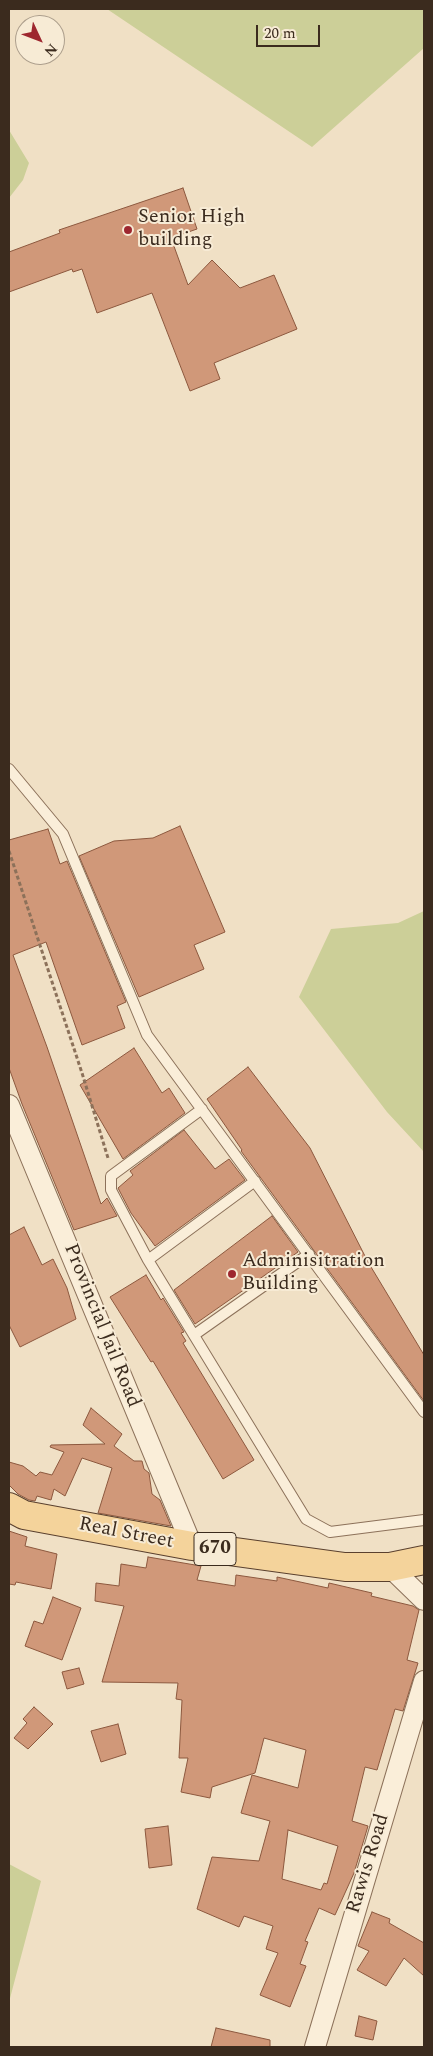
<!DOCTYPE html>
<html>
<head>
<meta charset="utf-8">
<style>
	body { margin:0 }
	#map { position:relative; width:433px; height:2056px; overflow:hidden; background:#f0e0c5; font-family:Spectral,serif }
	canvas { display:block }
	.frame { position:absolute; inset:0; border:10px solid #3b2b1e; pointer-events:none }
	.north { position:absolute; left:15px; top:15px; width:50px; height:50px; box-sizing:border-box; background:#f7ebd5; border:1px solid #ac9e8c; border-radius:50%; rotate:133deg; font-size:14px; font-weight:700; line-height:20px; text-align:center; color:#3b2b1e }
	.north::after { content:''; display:block; margin:auto; width:18px; height:22px; background:#9e272f; clip-path:polygon(50% 0,100% 100%,50% 72%,0 100%) }
	.scale { position:absolute; left:256px; top:25px; width:64px; height:22px; box-sizing:border-box; border:2px solid #3b2b1e; border-top:0; padding-left:6px; font-size:15px; line-height:18px; white-space:nowrap; color:#3b2b1e; -webkit-text-stroke:4px #f7ebd5; paint-order:stroke }
</style>
</head>
<body>
<div id="map">
<canvas width="433" height="2056"></canvas>
<div class="frame"></div>
<div class="north">N</div>
<div class="scale">20 m</div>
</div>
<script>
const ctx = document.querySelector('canvas').getContext('2d');
ctx.lineJoin = 'round';
function paint(path, color) { ctx.fillStyle = color; ctx.fill(path, 'evenodd'); }
const shape = rows => new Path2D(rows.map(r => 'M' + r).join(''));
function strokePath(path, color, width, dash) { ctx.strokeStyle = color; ctx.lineWidth = width; ctx.lineCap = dash ? 'butt' : 'round'; ctx.setLineDash(dash || []); ctx.stroke(path); }
function write(font, color, halo, rows, align = 'center') {
  ctx.font = font + ' Spectral,serif'; ctx.lineWidth = 4; ctx.setLineDash([]); ctx.textBaseline = 'middle'; ctx.strokeStyle = halo; ctx.fillStyle = color; for (const [text, x, y, turn = 0] of rows) {
    ctx.save(); ctx.translate(x, y); ctx.rotate((+turn || 0) * Math.PI / 180); ctx.textAlign = isNaN(turn) ? turn : align; if (halo) ctx.strokeText(text, 0, 0); ctx.fillText(text, 0, 0); ctx.restore();
  }
}
paint(shape([
	[107,9,424,9,424,48,312,147],
	[9,130,29,163,23,180,9,198],
	[424,911,424,1152,387,1112,299,997,331,929,398,923],
	[9,1864,41,1881,9,2002]
]), '#cccf98');
const building = shape([
	[183,188,197,229,171,238,188,285,212,260,240,288,274,275,297,329,214,363,220,379,190,391,152,293,97,313,82,269,73,272,72,269,9,292,9,252,60,233,59,230,183,188],
	[180,826,225,932,194,945,204,969,139,997,79,856,114,841,153,838,180,826],
	[48,829,60,864,67,861,126,1002,117,1006,125,1028,82,1045,46,942,13,955,47,1047,101,1204,107,1198,117,1216,74,1230,22,1104,9,1068,9,840,48,829],
	[134,1048,162,1093,169,1088,185,1113,123,1159,80,1085,134,1048],
	[248,1067,310,1148,368,1262,424,1355,424,1401,241,1151,242,1150,207,1099,248,1067],
	[184,1130,215,1169,229,1159,245,1180,155,1246,131,1213,118,1188,133,1175,130,1171,184,1130],
	[272,1216,298,1252,195,1324,174,1290,272,1216],
	[24,1227,42,1265,53,1259,67,1288,76,1319,20,1347,9,1325,9,1235,24,1227],
	[146,1275,161,1300,163,1298,184,1332,181,1333,186,1341,183,1343,254,1460,223,1479,153,1361,151,1362,110,1297,146,1275],
	[91,1408,122,1434,114,1446,134,1461,142,1461,144,1469,149,1473,152,1494,160,1500,171,1526,98,1513,112,1468,82,1458,65,1496,54,1489,51,1500,37,1496,35,1501,29,1500,18,1494,9,1485,9,1462,23,1466,36,1476,40,1472,52,1475,64,1452,50,1447,51,1445,105,1444,83,1425,91,1408],
	[9,1531,27,1537,25,1546,57,1554,51,1589,16,1582,15,1585,9,1584,9,1531],
	[148,1557,201,1566,197,1580,235,1586,236,1575,277,1581,277,1577,328,1588,329,1583,372,1593,371,1596,413,1606,419,1610,407,1660,418,1663,403,1711,395,1709,377,1770,365,1767,352,1821,368,1826,354,1873,335,1915,319,1908,305,1941,308,1942,300,1964,306,1966,290,2007,260,1995,278,1953,266,1949,273,1926,244,1916,239,1927,197,1909,212,1857,259,1861,270,1821,241,1813,252,1775,298,1788,306,1750,264,1738,255,1773,212,1787,210,1798,181,1792,188,1758,179,1758,182,1700,176,1699,178,1683,102,1682,124,1606,95,1601,96,1583,119,1586,121,1564,146,1568,148,1557],
	[288,1830,338,1846,327,1884,324,1883,321,1890,282,1879,288,1830],
	[53,1597,81,1608,62,1660,25,1646,34,1621,43,1624,53,1597],
	[79,1668,84,1684,67,1689,62,1672,79,1668],
	[34,1707,53,1724,28,1749,14,1738,27,1723,23,1719,34,1707],
	[118,1724,126,1754,101,1762,91,1731,118,1724],
	[168,1826,172,1865,149,1868,145,1829,168,1826],
	[372,1912,390,1919,389,1923,424,1943,424,1976,404,1958,386,1986,357,1970,369,1951,358,1946,372,1912],
	[359,2016,377,2021,373,2040,355,2036,359,2016],
	[216,2028,270,2040,270,2047,211,2047,216,2028]
]);
paint(building, '#d09879');
strokePath(building, '#8c583e', 1);
const service = shape([
	[9,769,63,834,147,1035,424,1412],
	[202,1109,111,1176,111,1190,148,1260,306,1519,330,1532,424,1520],
	[148,1260,255,1181],
	[194,1335,309,1254]
]);
const minor = shape([
	[9,1105,192,1546],
	[390,1567,424,1600],
	[315,2047,424,1681]
]);
const primary = shape([
	[9,1507,24,1515,192,1546,345,1567,390,1567,424,1560]
]);
strokePath(service, '#8c715a', 12);
strokePath(minor, '#8c715a', 22);
strokePath(primary, '#5a402e', 30);
strokePath(shape([
	[9,851,82,1073,108,1158]
]), '#8c715a', 3, [4, 2.5]);
strokePath(service, '#faeed9', 10);
strokePath(minor, '#faeed9', 20);
strokePath(primary, '#f4d39b', 28);
for (const [x, y, r, color] of [
	[128,230,5,"#9e272f"],
	[232,1274,5,"#9e272f"]
]) { const dot = new Path2D(); dot.arc(x, y, r, 0, 2 * Math.PI); ctx.fillStyle = color; ctx.fill(dot); strokePath(dot, '#f7ebd5', 2); }
for (const [x, y, w] of [
	[215,1549,42]
]) { const box = new Path2D(); box.roundRect(x - w / 2, y - 16.5, w, 33, 4); ctx.fillStyle = '#f7ebd5'; ctx.fill(box); strokePath(box, '#3b2b1e', 1); }
write('bold 19px', '#3b2b1e', null, [
	["670",215,1549]
]);
write('20px', '#3b2b1e', '#f7ebd5', [
	["Senior High",138,218],
	["building",138,241],
	["Adminisitration",242,1262],
	["Building",242,1285]
], 'left');
write('20px', '#3b2b1e', '#f7ebd5', [
	["Provincial Jail Road",101,1326,68],
	["Real Street",126,1534,11],
	["Rawis Road",369,1864,-73]
]);
</script>
</body>
</html>
